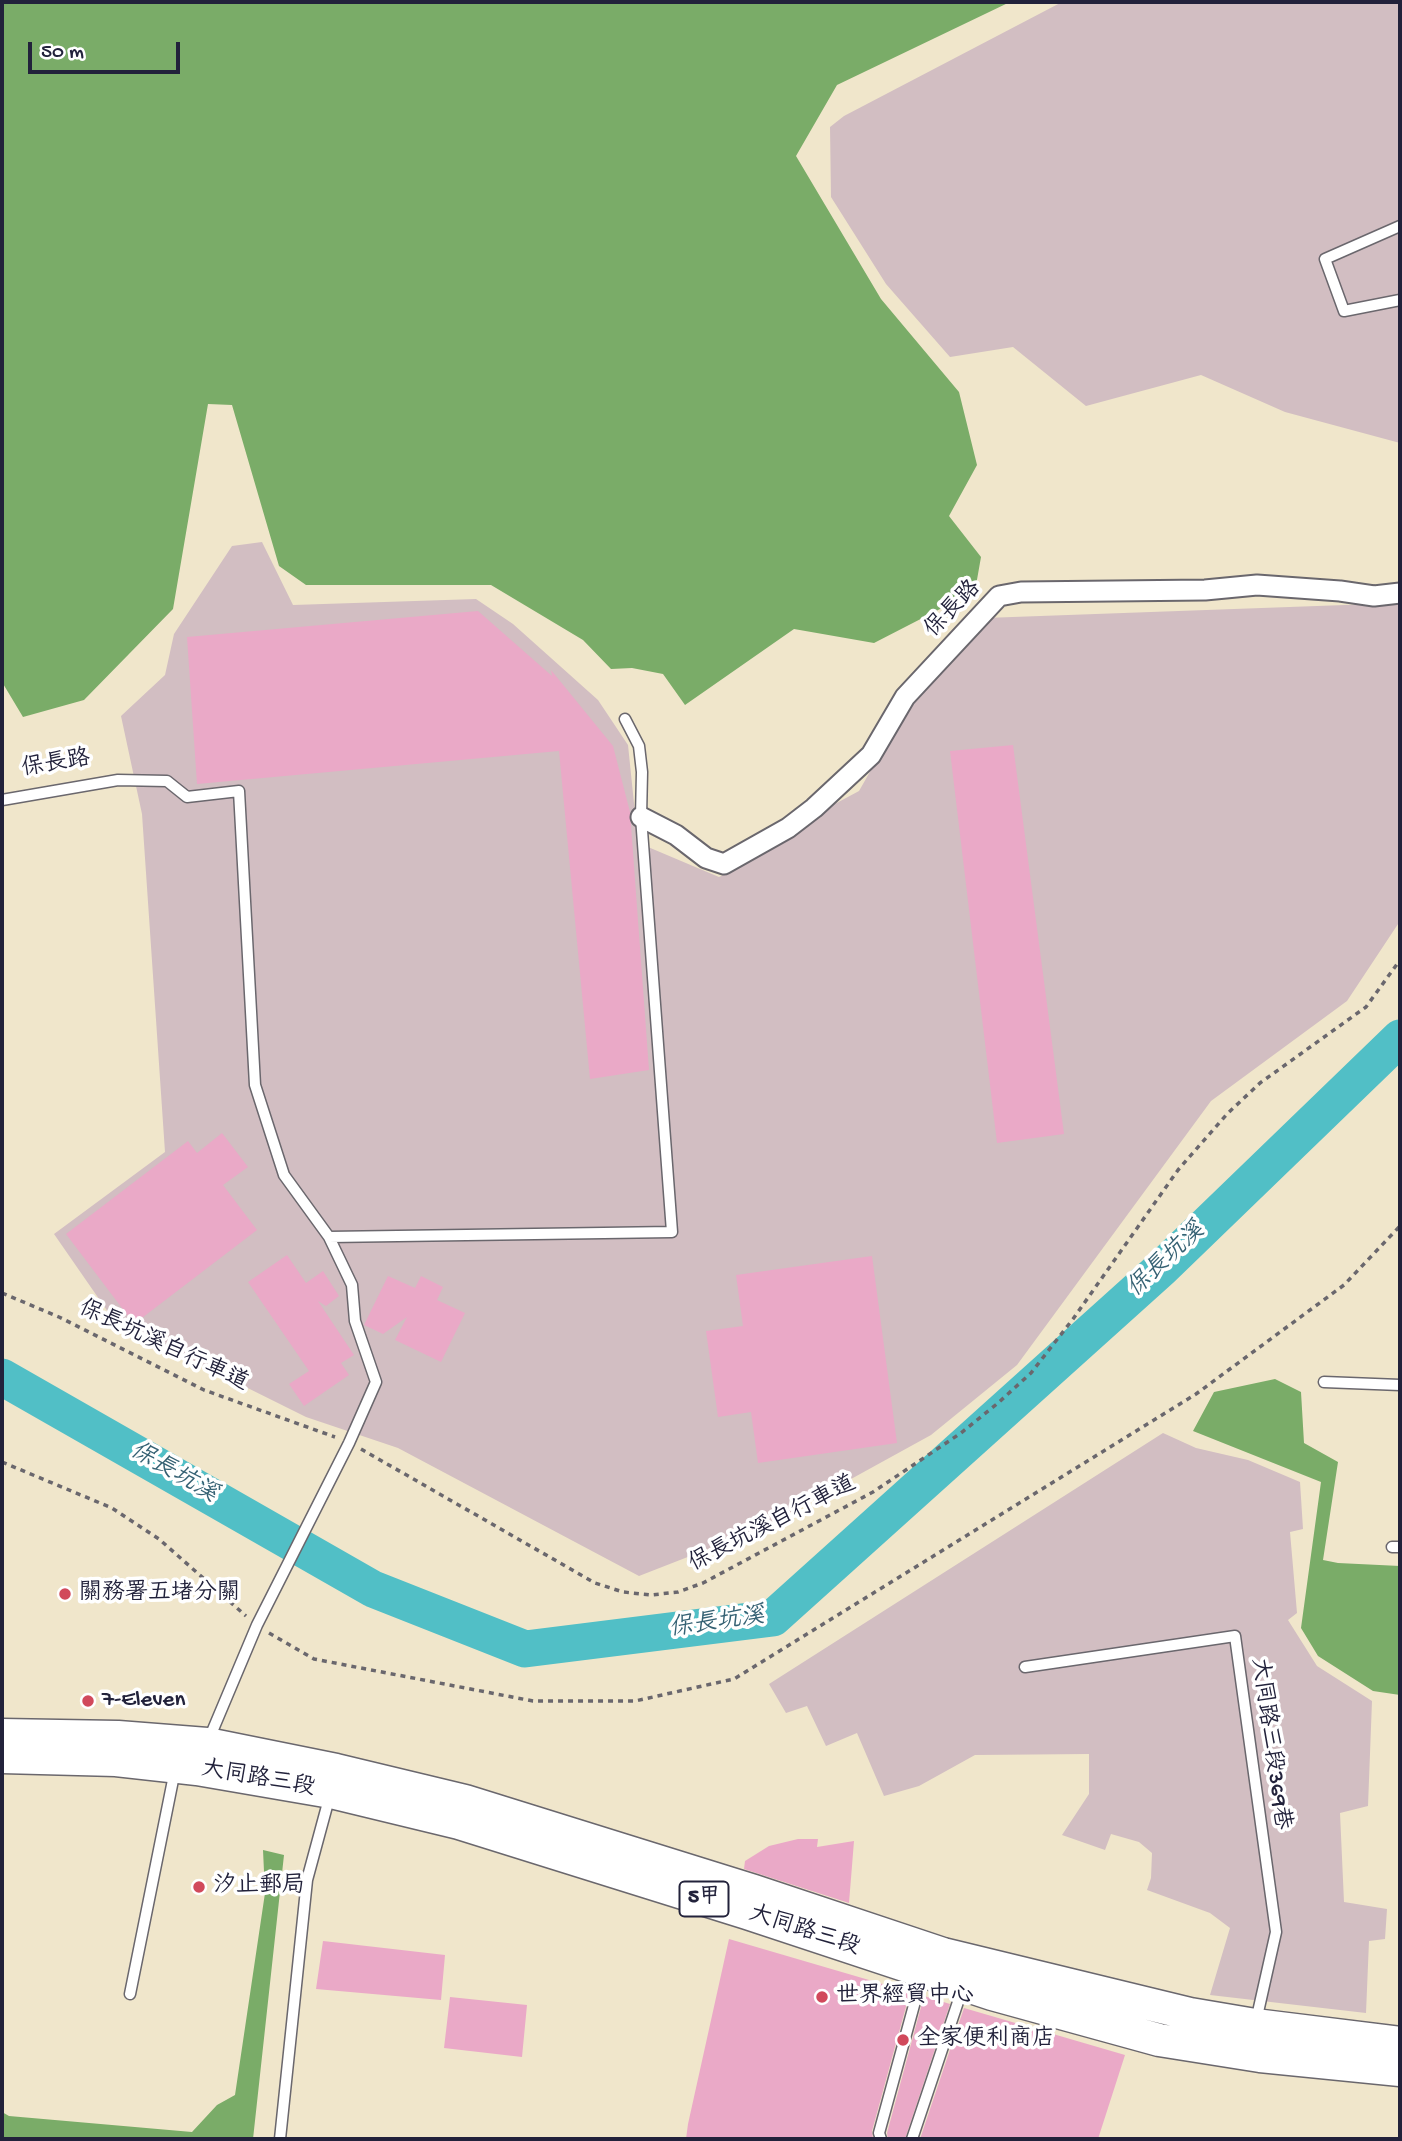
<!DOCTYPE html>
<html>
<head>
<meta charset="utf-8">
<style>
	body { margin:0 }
	#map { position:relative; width:1402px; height:2141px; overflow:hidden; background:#f0e6cb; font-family:"Gochi Hand",sans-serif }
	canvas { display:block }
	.frame { position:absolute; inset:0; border:4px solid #22223b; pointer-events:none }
	.scale { position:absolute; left:28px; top:42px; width:152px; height:32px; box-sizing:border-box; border:4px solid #22223b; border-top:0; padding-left:9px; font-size:21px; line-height:24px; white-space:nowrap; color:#22223b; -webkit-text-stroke:5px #fff; paint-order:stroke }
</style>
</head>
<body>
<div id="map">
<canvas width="1402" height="2141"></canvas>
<div class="frame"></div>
<div class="scale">50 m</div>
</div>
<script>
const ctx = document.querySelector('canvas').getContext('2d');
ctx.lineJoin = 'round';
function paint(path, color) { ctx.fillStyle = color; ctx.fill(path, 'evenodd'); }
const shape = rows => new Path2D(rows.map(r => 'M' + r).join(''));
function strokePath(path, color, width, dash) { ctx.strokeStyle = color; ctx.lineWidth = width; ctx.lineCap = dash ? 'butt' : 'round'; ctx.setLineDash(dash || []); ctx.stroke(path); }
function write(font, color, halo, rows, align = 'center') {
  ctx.font = font + ' "Gochi Hand","LXGW WenKai TC",sans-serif'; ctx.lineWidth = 7; ctx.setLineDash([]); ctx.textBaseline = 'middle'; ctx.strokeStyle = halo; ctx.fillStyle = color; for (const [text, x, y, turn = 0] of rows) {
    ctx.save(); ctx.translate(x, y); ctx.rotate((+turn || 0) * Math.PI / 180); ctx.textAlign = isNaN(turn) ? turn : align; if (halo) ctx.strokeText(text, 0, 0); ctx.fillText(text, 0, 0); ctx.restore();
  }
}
paint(shape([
	[1062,2,1400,2,1400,443,1285,412,1201,375,1086,406,1013,347,950,357,886,284,831,197,830,127,844,116],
	[262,542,293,605,476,599,513,624,598,700,628,745,635,813,648,847,719,877,755,859,818,813,859,791,907,707,985,618,1400,603,1400,921,1347,1001,1211,1101,1017,1365,931,1435,762,1528,639,1576,398,1448,306,1417,115,1322,54,1234,165,1152,142,814,121,716,165,675,174,634,232,546],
	[1163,1433,1196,1448,1248,1460,1300,1482,1303,1529,1290,1532,1297,1613,1288,1620,1317,1666,1372,1701,1368,1806,1340,1813,1344,1902,1387,1909,1385,1939,1369,1941,1366,2013,1210,1995,1230,1928,1210,1913,1147,1890,1151,1878,1152,1853,1139,1842,1111,1834,1105,1850,1062,1835,1089,1794,1089,1754,975,1755,919,1786,884,1796,857,1733,826,1746,807,1706,786,1713,769,1684]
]), '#d2bec2');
paint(shape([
	[2,2,1010,2,837,85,796,156,881,299,959,392,977,465,949,516,981,557,975,591,874,643,794,629,685,705,663,674,632,668,611,669,583,640,491,585,306,585,279,566,232,405,208,404,173,609,84,700,23,717,2,682],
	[1275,1379,1301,1392,1304,1443,1338,1462,1323,1560,1338,1563,1400,1566,1400,1695,1373,1691,1318,1656,1301,1628,1321,1482,1193,1431,1214,1392],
	[263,1850,284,1855,253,2139,2,2139,2,2112,9,2116,192,2132,217,2105,235,2095,265,1893]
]), '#7aac68');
strokePath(shape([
	[2,1377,373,1589,525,1649,773,1618,1162,1268,1400,1038]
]), '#51bfc6', 37);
paint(shape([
	[478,611,552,676,551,670,613,746,630,812,649,1070,590,1079,559,751,197,784,187,637],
	[1013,745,1064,1134,997,1143,950,751],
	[222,1133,248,1167,223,1185,257,1230,134,1324,66,1234,188,1141,197,1153],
	[287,1255,306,1283,323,1271,339,1296,326,1306,318,1301,354,1355,341,1363,349,1375,304,1406,289,1384,309,1371,248,1282],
	[872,1256,897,1443,758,1463,751,1412,718,1417,706,1331,743,1326,736,1275],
	[388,1276,415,1288,421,1276,443,1287,437,1300,465,1313,441,1362,395,1340,407,1317,383,1334,364,1325],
	[798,1839,818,1839,817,1847,854,1841,849,1903,744,1869,745,1861,769,1846],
	[729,1939,910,1992,872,2131,873,2139,686,2139,688,2124],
	[323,1941,445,1955,441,2000,316,1989],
	[924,1996,950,2004,905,2139,888,2139,887,2133],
	[450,1997,527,2005,522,2057,444,2048],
	[964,2008,1125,2055,1098,2139,920,2139]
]), '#eaa9c7');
const lane = shape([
	[1400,226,1325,259,1344,311,1400,300],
	[2,800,118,780,167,781,187,797,239,791,255,1085,284,1175,329,1237,352,1285,355,1321,376,1382,349,1443,257,1625,209,1739],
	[329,1237,672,1232,641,817,642,772,639,746,625,719],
	[1324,1382,1400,1385],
	[1392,1547,1400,1547],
	[1025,1667,1235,1636,1276,1932,1256,2021],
	[130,1994,175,1770],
	[280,2139,307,1880,330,1795],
	[881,2139,879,2133,922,1976],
	[912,2139,963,1987]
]);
const street = shape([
	[641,817,676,835,706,858,724,864,788,828,814,808,871,755,905,697,999,596,1021,592,1205,590,1257,585,1340,591,1374,596,1400,593]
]);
const primary = shape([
	[2,1735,118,1737,207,1744,336,1770,465,1801,754,1891,943,1954,1190,2014,1255,2025,1400,2043],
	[2,1757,116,1760,197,1769,331,1792,459,1823,747,1913,992,1994,1159,2040,1260,2056,1400,2070]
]);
strokePath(lane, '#6a676d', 13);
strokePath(street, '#6a676d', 23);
strokePath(primary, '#6a676d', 35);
strokePath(shape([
	[2,1293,59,1317,204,1390,335,1437],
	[361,1449,595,1583,623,1592,651,1595,678,1592,703,1583,873,1492,961,1433,998,1403,1031,1373,1073,1319,1178,1170,1227,1114,1260,1083,1366,1007,1400,960],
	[2,1462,112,1508,159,1539,246,1616],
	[269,1633,314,1659,533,1701,635,1701,734,1679,1196,1394,1344,1285,1400,1226]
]), '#6a676d', 3.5, [5, 5]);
strokePath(lane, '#fff', 10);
strokePath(street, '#fff', 19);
strokePath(primary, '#fff', 32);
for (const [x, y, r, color] of [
	[65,1594,7,"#d1495b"],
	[88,1701,7,"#d1495b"],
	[199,1887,7,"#d1495b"],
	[822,1997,7,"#d1495b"],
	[903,2040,7,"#d1495b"]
]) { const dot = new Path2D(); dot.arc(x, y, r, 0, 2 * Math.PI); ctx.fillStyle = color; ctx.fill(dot); strokePath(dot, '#fff', 2.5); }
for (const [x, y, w] of [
	[704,1899,49]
]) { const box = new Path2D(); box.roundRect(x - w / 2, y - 17.5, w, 35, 5); ctx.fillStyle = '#fff'; ctx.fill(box); strokePath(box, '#22223b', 2); }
write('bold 21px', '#22223b', null, [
	["5甲",704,1899]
]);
write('23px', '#22223b', '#fff', [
	["保長路",954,610,-46],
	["保長路",56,765,-9],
	["保長坑溪自行車道",163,1347,25],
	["保長坑溪自行車道",773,1525,-27],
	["大同路三段369巷",1269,1744,82],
	["大同路三段",258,1780,10],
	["大同路三段",804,1932,18]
]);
write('23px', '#22223b', '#fff', [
	["關務署五堵分關",79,1594],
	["7-Eleven",102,1701],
	["汐止郵局",213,1887],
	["世界經貿中心",836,1997],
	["全家便利商店",917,2040]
], 'left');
write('italic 24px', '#356173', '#fff', [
	["保長坑溪",1167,1261,-43],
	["保長坑溪",173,1474,30],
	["保長坑溪",717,1624,-8]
]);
</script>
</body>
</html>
